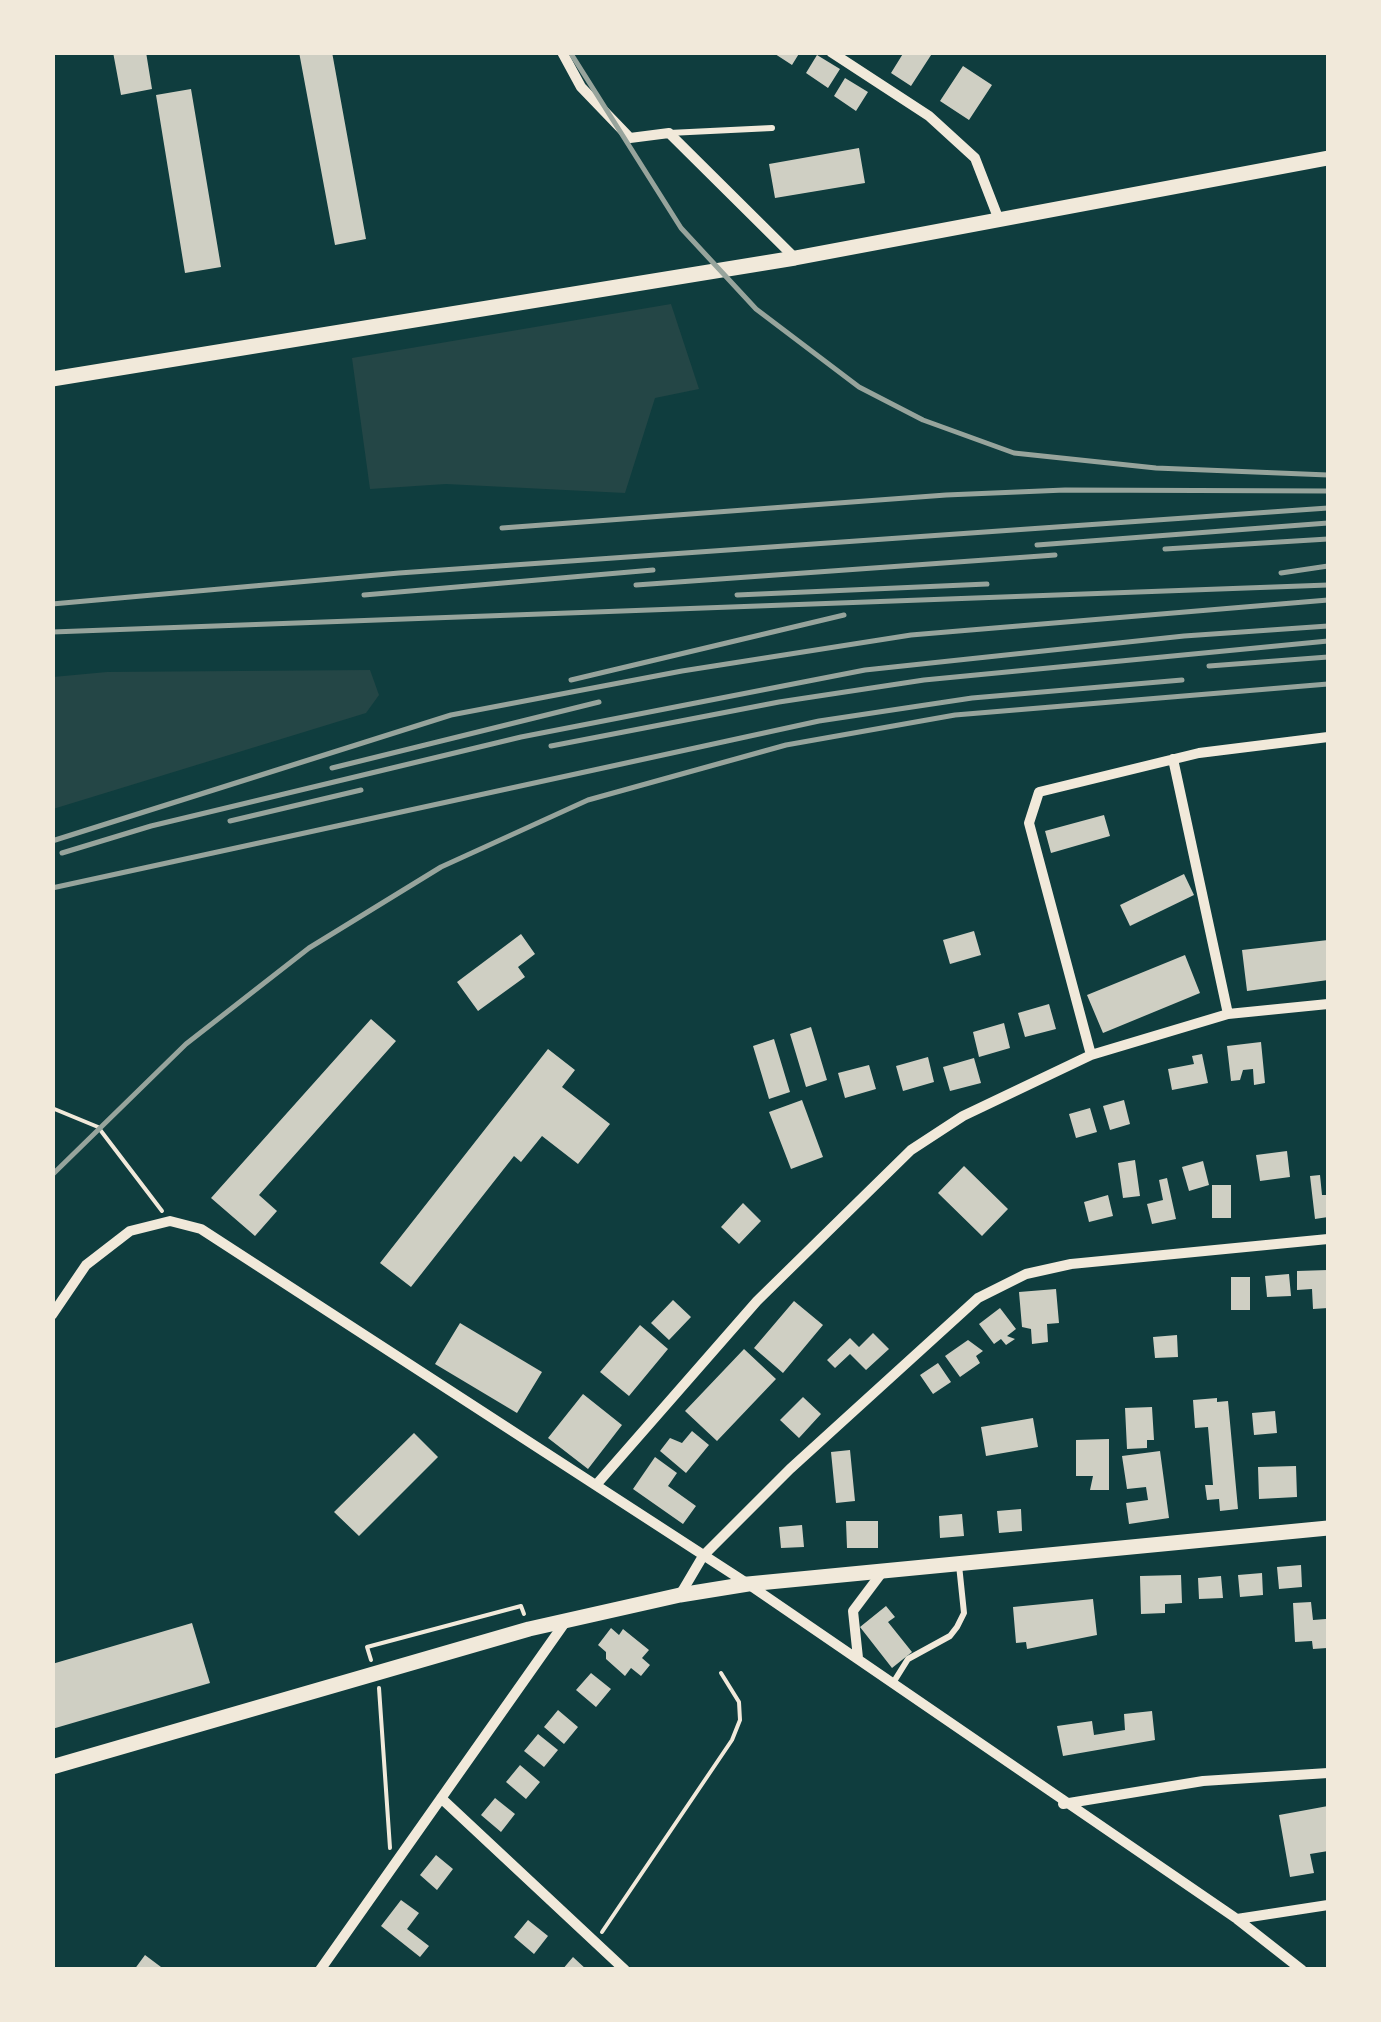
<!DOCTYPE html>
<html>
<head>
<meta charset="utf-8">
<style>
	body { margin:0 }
	#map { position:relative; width:1381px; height:2022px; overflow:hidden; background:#0f3d3e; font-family:Roboto,sans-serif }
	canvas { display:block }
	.frame { position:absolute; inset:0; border:55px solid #f1e9da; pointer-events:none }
</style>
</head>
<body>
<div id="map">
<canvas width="1381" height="2022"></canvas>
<div class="frame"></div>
</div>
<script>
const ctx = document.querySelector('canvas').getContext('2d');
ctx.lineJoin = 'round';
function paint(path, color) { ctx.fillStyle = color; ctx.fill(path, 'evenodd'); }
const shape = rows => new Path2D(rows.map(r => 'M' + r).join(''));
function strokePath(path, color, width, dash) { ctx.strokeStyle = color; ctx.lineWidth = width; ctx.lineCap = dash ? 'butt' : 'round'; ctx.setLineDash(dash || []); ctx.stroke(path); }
paint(shape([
	[671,304,699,389,655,398,625,493,446,484,370,489,352,358],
	[370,670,379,695,366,713,53,809,53,677,107,672]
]), '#244646');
paint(shape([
	[113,52,146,52,152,89,121,95],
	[299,52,332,52,366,239,335,245],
	[772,52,800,52,792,65],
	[904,52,933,52,911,86,891,73],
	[817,55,840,69,828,88,806,73],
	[963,66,992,85,969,120,940,101],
	[845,78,868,92,856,111,834,96],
	[191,89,221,267,185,273,156,95],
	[859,148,865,183,775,198,769,164],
	[1104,815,1110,836,1051,853,1045,831],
	[1184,874,1194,895,1130,926,1120,905],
	[974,931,981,955,950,964,943,940],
	[521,934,535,954,518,967,525,977,478,1011,457,982],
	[1328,940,1328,980,1247,991,1242,950],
	[1185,955,1200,993,1103,1033,1087,995],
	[1049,1004,1056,1029,1025,1037,1018,1013],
	[371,1019,396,1041,259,1195,277,1211,255,1236,211,1198],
	[1004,1023,1010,1048,979,1057,973,1032],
	[811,1027,827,1080,806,1087,790,1034],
	[774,1039,790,1092,769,1099,753,1046],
	[1261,1042,1265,1083,1254,1085,1253,1069,1243,1070,1240,1080,1231,1081,1227,1046],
	[548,1049,575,1070,562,1087,610,1124,578,1164,542,1136,521,1162,514,1156,411,1287,380,1263],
	[1202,1054,1208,1083,1172,1090,1168,1069,1194,1064,1192,1056],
	[928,1057,934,1082,903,1091,896,1066],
	[974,1058,981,1083,950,1091,943,1067],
	[869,1065,876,1089,845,1098,838,1073],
	[802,1100,823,1157,791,1169,769,1112],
	[1124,1100,1130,1124,1110,1130,1103,1106],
	[1090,1108,1097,1132,1076,1138,1069,1114],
	[1287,1151,1290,1177,1260,1181,1256,1155],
	[1135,1160,1140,1196,1123,1198,1118,1163],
	[1203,1161,1209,1185,1189,1191,1182,1167],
	[964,1166,1008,1209,982,1236,938,1193],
	[1320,1175,1322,1195,1328,1195,1328,1217,1315,1219,1310,1176],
	[1167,1178,1176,1219,1152,1224,1147,1204,1163,1200,1159,1180],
	[1212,1185,1231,1185,1231,1218,1212,1218],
	[1108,1195,1113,1216,1089,1222,1084,1202],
	[743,1203,761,1221,739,1244,721,1227],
	[1328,1270,1328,1308,1313,1309,1312,1289,1297,1290,1297,1271],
	[1289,1274,1291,1296,1267,1297,1265,1276],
	[1231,1277,1250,1277,1250,1310,1231,1310],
	[1056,1289,1059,1323,1047,1324,1048,1342,1032,1344,1031,1329,1022,1327,1019,1292],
	[673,1300,691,1317,669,1340,651,1323],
	[794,1301,823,1325,783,1373,754,1348],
	[1000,1308,1016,1329,1007,1336,1015,1339,1006,1345,1001,1339,994,1344,979,1324],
	[460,1323,542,1372,517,1413,435,1364],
	[640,1325,668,1349,629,1396,600,1372],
	[873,1333,889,1349,866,1370,850,1354,835,1368,827,1360,850,1338,859,1347],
	[1177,1335,1178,1357,1155,1358,1153,1337],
	[968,1340,983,1351,976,1356,980,1363,960,1377,945,1356],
	[744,1349,776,1379,717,1441,685,1411],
	[938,1363,951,1382,933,1394,920,1375],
	[583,1394,622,1425,588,1469,548,1438],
	[803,1397,821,1414,799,1438,780,1420],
	[1217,1398,1217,1402,1228,1401,1238,1509,1220,1511,1219,1499,1207,1500,1205,1485,1213,1485,1208,1427,1195,1428,1193,1400],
	[1152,1407,1154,1440,1147,1440,1147,1448,1127,1449,1125,1408],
	[1275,1411,1277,1433,1254,1435,1252,1413],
	[1033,1418,1038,1447,986,1456,981,1427],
	[692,1431,709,1445,686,1473,660,1451,670,1438,682,1443],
	[414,1433,438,1457,359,1536,334,1512],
	[1109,1439,1109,1490,1090,1490,1093,1476,1076,1476,1076,1440],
	[850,1450,855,1501,836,1503,831,1452],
	[1160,1451,1169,1518,1129,1524,1126,1503,1148,1500,1146,1487,1127,1489,1122,1456],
	[655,1457,677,1473,668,1486,696,1506,683,1524,633,1489],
	[1296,1466,1297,1497,1259,1499,1258,1467],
	[1021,1509,1022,1531,999,1533,997,1511],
	[962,1514,964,1536,940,1538,939,1516],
	[846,1521,878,1521,878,1548,847,1548],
	[802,1525,804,1547,781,1548,779,1527],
	[1301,1565,1302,1587,1279,1589,1277,1567],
	[1262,1573,1263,1595,1240,1597,1238,1575],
	[1181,1575,1182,1603,1165,1604,1165,1613,1141,1614,1140,1576],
	[1221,1576,1223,1598,1199,1599,1198,1578],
	[1093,1599,1097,1635,1027,1649,1026,1642,1016,1643,1013,1607],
	[1311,1602,1313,1620,1326,1619,1327,1648,1313,1649,1312,1641,1295,1642,1293,1603],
	[886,1606,895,1617,888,1622,912,1652,892,1668,860,1627],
	[192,1623,210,1683,52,1729,52,1664],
	[611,1628,619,1635,623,1629,649,1650,642,1658,650,1665,641,1676,631,1668,625,1676,606,1659,606,1652,598,1645],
	[591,1673,611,1689,596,1707,576,1690],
	[558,1710,578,1727,564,1744,544,1727],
	[1152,1711,1155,1740,1063,1756,1057,1726,1092,1721,1094,1735,1125,1730,1124,1714],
	[538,1734,558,1750,544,1767,524,1751],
	[520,1765,540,1782,526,1799,506,1782],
	[495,1798,515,1814,501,1832,481,1815],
	[1328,1806,1328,1851,1310,1854,1314,1873,1290,1877,1279,1815],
	[436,1855,453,1869,437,1890,420,1875],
	[401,1900,419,1913,407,1929,429,1946,420,1957,381,1926],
	[528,1920,548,1936,534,1954,514,1937],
	[145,1955,165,1970,134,1970],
	[573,1957,587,1970,562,1970]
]), '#cfcfc3');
strokePath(shape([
	[52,1108,98,1127,162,1211],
	[371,1660,367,1647,521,1606,524,1614],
	[379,1688,390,1848],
	[602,1932,732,1740,740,1720,739,1702,721,1673]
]), '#f1e9da', 4);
strokePath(shape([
	[669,133,772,128],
	[893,1683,908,1659,950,1636,957,1627,964,1613,959,1565]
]), '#f1e9da', 6);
strokePath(shape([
	[562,52,581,87,630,138,669,133,795,258],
	[831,52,929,116,975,158,999,220],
	[1173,759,1228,1014],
	[1091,1055,1029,823,1039,792,1199,753,1328,737],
	[52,1315,86,1265,130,1231,170,1221,201,1229,748,1584,1237,1919,1302,1970],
	[596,1485,757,1301,911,1150,963,1116,1091,1055,1228,1014,1328,1004],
	[680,1595,703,1556,790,1469,978,1298,1026,1274,1071,1264,1328,1239],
	[858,1658,853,1611,883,1571],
	[441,1798,625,1970],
	[1063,1804,1203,1781,1328,1773],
	[1237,1919,1328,1905],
	[320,1970,566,1621]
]), '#f1e9da', 10);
strokePath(shape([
	[52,379,795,258,1328,158],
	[52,1767,529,1629,680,1595,748,1584,1328,1528]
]), '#f1e9da', 15);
strokePath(shape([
	[570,52,681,228,756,309,859,387,923,420,1014,453,1156,468,1328,475],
	[502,528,946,495,1065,490,1328,491],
	[1037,545,1328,523],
	[1165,549,1328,539],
	[1281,573,1328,566],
	[636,585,1055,555],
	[364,595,653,570],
	[737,595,987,584],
	[52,604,399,573,1328,508],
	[52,632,1328,585],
	[1209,666,1328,657],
	[571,680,844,615],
	[551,746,779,702,924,680,1328,641],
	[332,768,599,702],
	[230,821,361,790],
	[52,841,451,715,682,671,911,635,1328,600],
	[62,853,151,826,521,737,865,670,1184,636,1328,626],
	[52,888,819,721,972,698,1182,680],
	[52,1175,186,1044,309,948,441,867,588,800,786,745,955,715,1328,684]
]), '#97a49c', 5);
</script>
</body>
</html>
